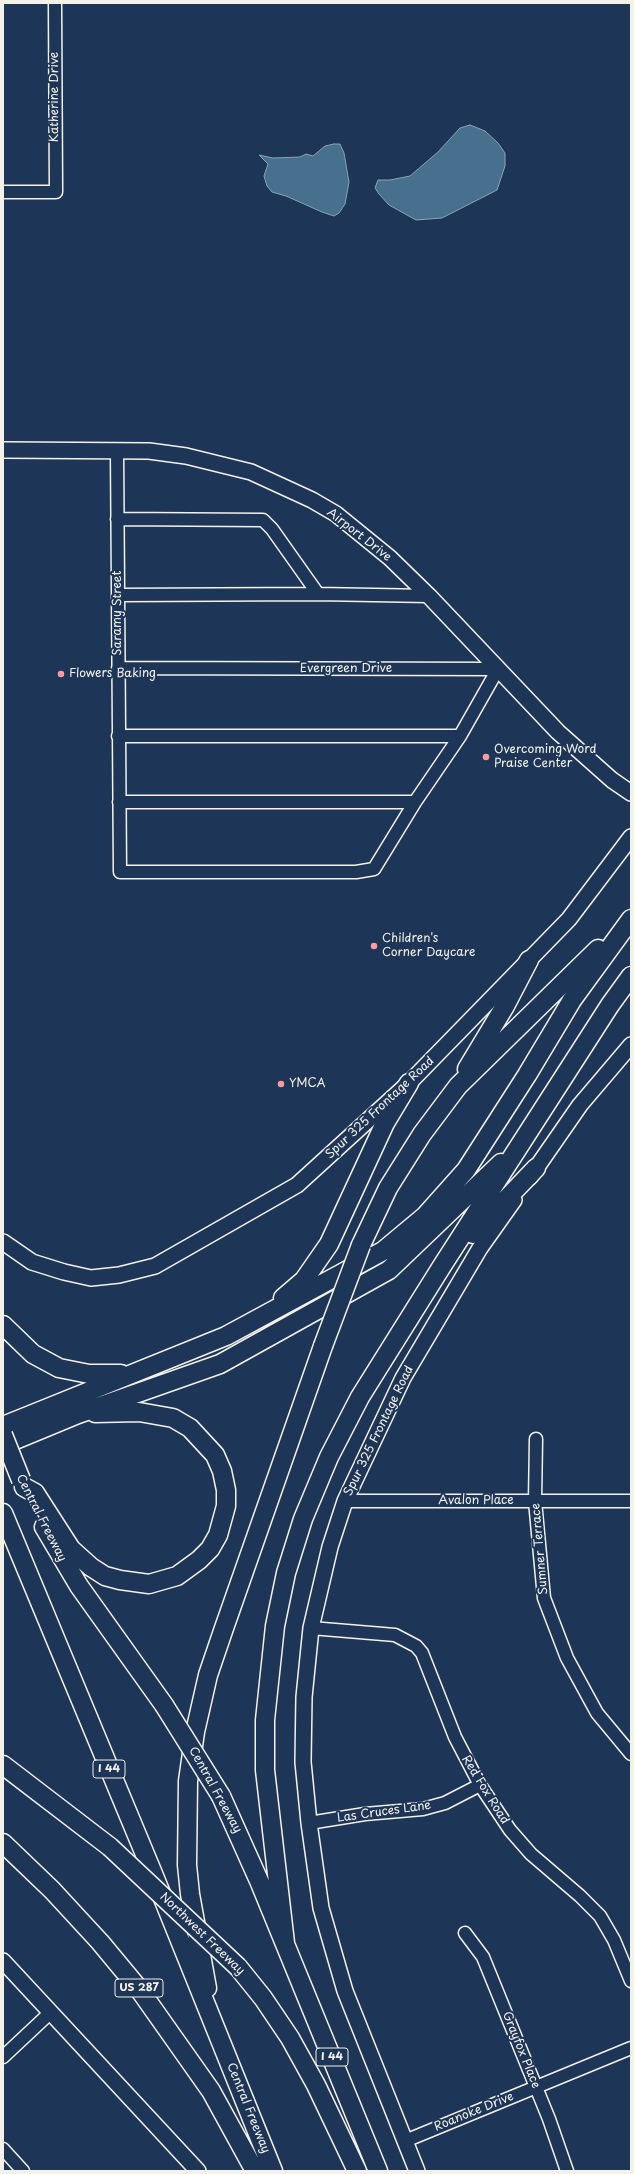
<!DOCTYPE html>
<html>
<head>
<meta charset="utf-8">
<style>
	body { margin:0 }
	#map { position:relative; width:634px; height:2174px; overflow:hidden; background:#1d3557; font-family:"Playpen Sans",sans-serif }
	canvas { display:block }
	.frame { position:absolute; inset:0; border:4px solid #f4f1e8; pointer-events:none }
</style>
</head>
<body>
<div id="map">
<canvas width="634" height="2174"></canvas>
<div class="frame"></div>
</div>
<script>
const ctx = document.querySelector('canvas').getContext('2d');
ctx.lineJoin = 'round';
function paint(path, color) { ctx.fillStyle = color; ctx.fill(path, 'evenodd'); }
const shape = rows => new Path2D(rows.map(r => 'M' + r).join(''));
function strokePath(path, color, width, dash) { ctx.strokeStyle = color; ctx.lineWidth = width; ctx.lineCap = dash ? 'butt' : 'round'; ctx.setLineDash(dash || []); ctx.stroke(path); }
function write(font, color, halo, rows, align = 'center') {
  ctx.font = font + ' "Playpen Sans",sans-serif'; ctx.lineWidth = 4; ctx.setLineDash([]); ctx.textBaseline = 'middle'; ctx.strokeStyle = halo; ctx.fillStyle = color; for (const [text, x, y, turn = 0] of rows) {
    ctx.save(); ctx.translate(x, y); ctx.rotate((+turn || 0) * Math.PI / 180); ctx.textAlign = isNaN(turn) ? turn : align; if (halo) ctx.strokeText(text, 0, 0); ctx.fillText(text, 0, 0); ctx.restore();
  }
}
const water = shape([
	[470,125,485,131,498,143,505,153,505,166,497,190,442,218,416,220,389,205,379,194,375,188,378,180,390,180,410,176,438,152,460,128,470,125],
	[334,144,340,144,344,153,349,182,345,204,339,213,334,216,322,212,286,196,272,192,267,186,264,176,268,164,259,155,273,158,300,157,306,154,313,156,325,146,334,144]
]);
paint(water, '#46708d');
strokePath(water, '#8ca4b1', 1);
const minor = shape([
	[3,192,56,192,55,3],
	[117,450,120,872,356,872,374,869,415,802],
	[117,519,263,520,272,529,318,594,429,596],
	[118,595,318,594],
	[118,668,498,669,460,736,415,802,119,802],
	[118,736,460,736],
	[536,1439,535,1501,544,1598,567,1658,597,1713,631,1754],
	[345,1501,631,1501],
	[311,1628,395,1635,416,1646,422,1653,455,1737,480,1785,510,1830,531,1854,580,1896,600,1916,614,1940,631,1981],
	[309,1823,365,1814,423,1809,445,1803,480,1785],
	[465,1933,483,1957,549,2119,567,2171],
	[3,2057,51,2012],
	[405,2141,631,2048],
	[3,2149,23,2171]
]);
const major = shape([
	[3,450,149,451,186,456,251,472,312,500,336,514,390,558,429,596,558,732,612,780,631,793],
	[530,1177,580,1105,631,1045],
	[3,1242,32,1262,64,1272,91,1278,119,1275,155,1266,297,1185,409,1083,569,919,631,837],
	[3,1961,198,2171],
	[417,2171,345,1991,321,1908,309,1823,303,1762,304,1697,311,1628,330,1547,345,1501,403,1378,480,1248,514,1200]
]);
const highway = shape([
	[467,1069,505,1006,529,960],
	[473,1234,536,1168],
	[361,1245,388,1188,422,1134,458,1086,598,949],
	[283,1298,304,1280,329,1244,385,1123,409,1083],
	[3,1325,33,1354,59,1368,89,1374,121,1374],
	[3,1426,226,1336,383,1251,425,1216,466,1170,527,1075,572,1000,631,919],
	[3,1445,78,1414,220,1364,389,1270,501,1163],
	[24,1487,35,1493,71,1549,91,1567,105,1576,120,1580,149,1584,177,1576,199,1560,210,1549,218,1535,226,1506,226,1490,222,1471,215,1455,190,1428,173,1418,139,1412,95,1413],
	[3,1513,154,1876,273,2171],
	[44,1527,79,1586,164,1705],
	[3,1765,110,1847],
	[221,1796,260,1883,378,2171],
	[3,1843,52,1890,100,1942,139,1989,211,2091,255,2171],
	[285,1943,265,1770,265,1720,275,1626,286,1573,303,1519,329,1457,360,1397,442,1266,610,1005,631,976],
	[238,1967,263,1998,290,2038,316,2085,357,2171],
	[207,1988,190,1894,187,1865,188,1781,195,1732,208,1675,223,1631,323,1346]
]);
strokePath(minor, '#f4f1e8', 15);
strokePath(major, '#f4f1e8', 18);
strokePath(highway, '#f4f1e8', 21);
strokePath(minor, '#1d3557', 12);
strokePath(major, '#1d3557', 15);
strokePath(highway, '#1d3557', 18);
const highwayBridge = shape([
	[323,1346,361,1245],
	[3,1435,21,1480],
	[164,1705,221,1796],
	[110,1847,238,1967]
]);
strokePath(highwayBridge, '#f4f1e8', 21, []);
strokePath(highwayBridge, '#1d3557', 18);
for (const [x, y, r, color] of [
	[61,674,4,"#ff9aa2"],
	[486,757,4,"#ff9aa2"],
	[374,946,4,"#ff9aa2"],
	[281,1084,4,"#ff9aa2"]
]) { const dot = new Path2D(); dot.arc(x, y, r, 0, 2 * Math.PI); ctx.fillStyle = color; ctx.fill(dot); strokePath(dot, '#1d3557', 1.5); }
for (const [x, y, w] of [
	[109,1769,32],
	[139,1988,48],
	[332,2057,32]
]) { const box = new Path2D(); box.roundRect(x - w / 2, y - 9, w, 18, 3); ctx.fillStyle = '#1d3557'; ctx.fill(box); strokePath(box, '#f4f1e8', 1); }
write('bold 11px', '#f4f1e8', null, [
	["I 44",109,1769],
	["US 287",139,1988],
	["I 44",332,2057]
]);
write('12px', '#f4f1e8', '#1d3557', [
	["Katherine Drive",55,97,-90],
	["Airport Drive",359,535,38],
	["Saramy Street",118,613,-90],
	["Evergreen Drive",346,669],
	["Spur 325 Frontage Road",380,1108,-43],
	["Spur 325 Frontage Road",379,1431,-64],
	["Avalon Place",476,1501],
	["Central Freeway",41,1518,63],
	["Sumner Terrace",540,1549,-95],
	["Central Freeway",215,1790,61],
	["Red Fox Road",485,1790,58],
	["Las Cruces Lane",384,1812,-8],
	["Northwest Freeway",202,1934,44],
	["Grayfox Place",521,2050,68],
	["Central Freeway",248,2108,68],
	["Roanoke Drive",474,2112,-22]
]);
write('12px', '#f4f1e8', '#1d3557', [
	["Flowers Baking",69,674],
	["Overcoming Word",494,750],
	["Praise Center",494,764],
	["Children's",382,939],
	["Corner Daycare",382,953],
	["YMCA",289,1084]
], 'left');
</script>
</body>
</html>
